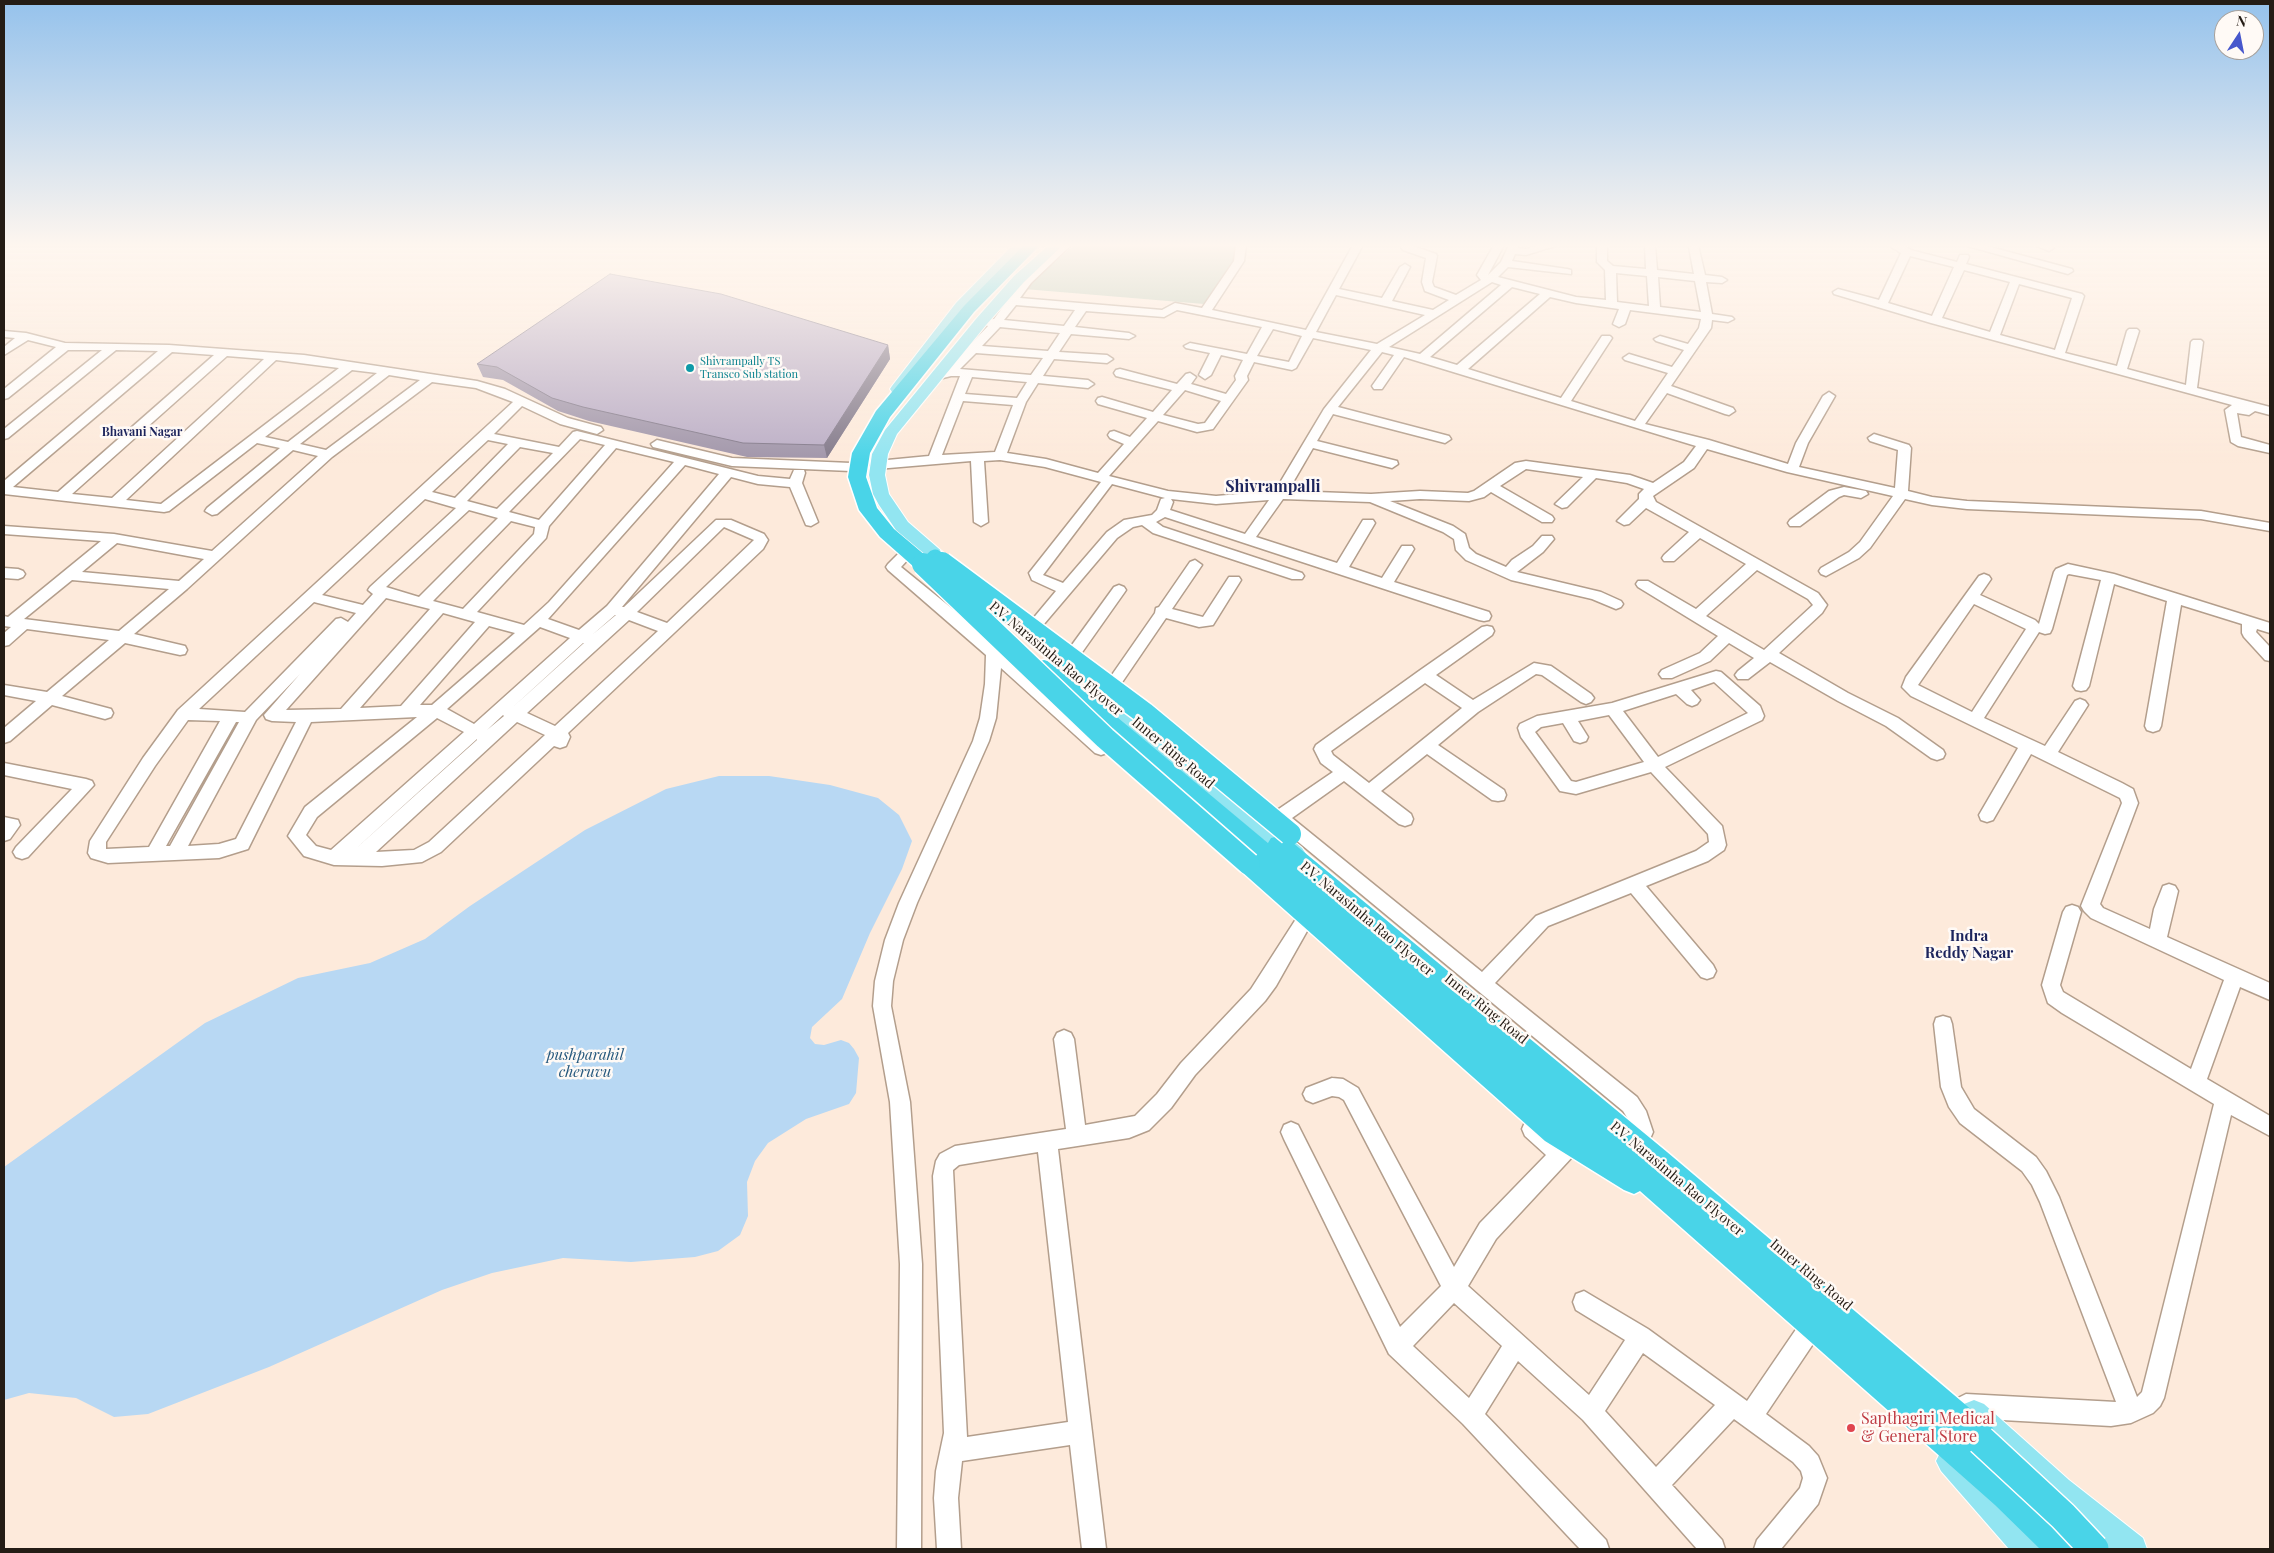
<!DOCTYPE html>
<html>
<head>
<meta charset="utf-8">
<style>
	body { margin:0 }
	#map { position:relative; width:2274px; height:1553px; overflow:hidden; background:#fdeadb; font-family:"Playfair Display",serif }
	canvas { display:block }
	.frame { position:absolute; inset:0; border:5px solid #241c15; pointer-events:none }
	.north { position:absolute; left:2214px; top:10px; width:50px; height:50px; box-sizing:border-box; background:#fffaf6; border:1px solid #a7a19c; border-radius:50%; rotate:11deg; font-size:14px; font-weight:700; line-height:20px; text-align:center; color:#241c15 }
	.north::after { content:''; display:block; margin:auto; width:18px; height:22px; background:#4757cc; clip-path:polygon(50% 0,100% 100%,50% 72%,0 100%) }
</style>
</head>
<body>
<div id="map">
<canvas width="2274" height="1553"></canvas>
<div class="frame"></div>
<div class="north">N</div>
</div>
<script>
const ctx = document.querySelector('canvas').getContext('2d');
ctx.lineJoin = 'round';
function paint(path, color) { ctx.fillStyle = color; ctx.fill(path, 'evenodd'); }
const shape = rows => new Path2D(rows.map(r => 'M' + r).join(''));
function strokePath(path, color, width, dash) { ctx.strokeStyle = color; ctx.lineWidth = width; ctx.lineCap = dash ? 'butt' : 'round'; ctx.setLineDash(dash || []); ctx.stroke(path); }
function write(font, color, halo, rows, align = 'center') {
  ctx.font = font + ' "Playfair Display",serif'; ctx.lineWidth = 5; ctx.setLineDash([]); ctx.textBaseline = 'middle'; ctx.strokeStyle = halo; ctx.fillStyle = color; for (const [text, x, y, turn = 0] of rows) {
    ctx.save(); ctx.translate(x, y); ctx.rotate((+turn || 0) * Math.PI / 180); ctx.textAlign = isNaN(turn) ? turn : align; if (halo) ctx.strokeText(text, 0, 0); ctx.fillText(text, 0, 0); ctx.restore();
  }
}
paint(shape([
	[1074,245,1240,245,1240,251,1204,304,1024,289]
]), '#b4c7b2');
paint(shape([
	[719,776,769,776,830,785,878,798,899,815,912,841,902,869,870,933,842,999,812,1027,810,1038,815,1044,824,1045,841,1040,849,1043,854,1049,859,1058,856,1093,849,1104,806,1119,768,1143,755,1161,747,1182,748,1216,740,1235,718,1251,695,1257,631,1262,563,1258,492,1273,442,1290,269,1367,148,1414,114,1417,76,1398,29,1393,4,1400,4,1167,205,1023,298,978,370,963,425,939,470,906,585,830,666,789]
]), '#b8d8f3');
const minor = shape([
	[1059,245,1071,245,1031,283,1020,298,1162,310,1175,303,1202,308,1234,261,1236,245,1246,245,1244,261,1212,310,1306,330,1353,245,1363,245,1339,289,1382,298,1400,267,1405,264,1410,267,1392,301,1433,310,1449,300,1425,291,1422,282,1426,258,1403,250,1400,245,1410,245,1436,254,1437,256,1432,282,1434,287,1456,295,1481,280,1477,275,1494,245,1504,245,1488,275,1501,262,1509,245,1519,245,1518,248,1526,249,1539,245,1558,245,1526,255,1515,254,1512,261,1567,269,1571,270,1571,274,1508,267,1498,277,1576,297,1606,300,1605,270,1597,262,1597,245,1607,245,1607,261,1613,266,1646,269,1645,245,1655,245,1657,270,1694,274,1689,247,1698,245,1705,275,1722,277,1727,280,1722,283,1706,282,1712,314,1732,317,1734,319,1728,322,1712,320,1711,328,1671,386,1733,408,1735,411,1729,415,1725,414,1667,393,1645,424,1709,440,1788,464,1796,443,1823,396,1829,392,1835,396,1808,443,1799,467,1895,488,1898,450,1870,441,1868,438,1874,434,1909,445,1911,448,1908,491,1932,497,1967,501,2201,511,2270,523,2270,531,2201,519,1967,509,1932,505,1905,499,1870,548,1859,558,1826,576,1821,574,1819,571,1821,568,1849,552,1860,542,1893,496,1787,472,1707,449,1694,468,1653,496,1656,502,1818,593,1827,605,1822,613,1779,653,1848,693,1898,718,1943,750,1945,754,1943,758,1937,760,1931,758,1886,726,1838,701,1770,662,1748,679,1738,679,1735,675,1738,671,1754,658,1729,643,1710,661,1672,678,1662,678,1659,674,1662,670,1700,653,1718,636,1638,587,1636,584,1638,581,1648,581,1696,609,1746,564,1700,538,1674,561,1664,561,1662,558,1664,555,1689,532,1646,508,1629,524,1624,525,1617,521,1639,499,1639,494,1644,489,1627,483,1596,478,1567,507,1562,508,1555,504,1583,477,1526,469,1500,486,1552,516,1554,519,1552,522,1542,522,1491,492,1484,497,1469,501,1420,499,1390,501,1453,526,1465,534,1469,548,1476,554,1506,567,1512,560,1533,546,1542,536,1552,536,1554,539,1543,552,1517,572,1601,592,1621,601,1623,604,1621,607,1616,609,1592,599,1511,580,1466,560,1456,550,1454,539,1443,532,1370,502,1283,499,1256,537,1337,563,1363,520,1373,520,1375,523,1349,567,1382,578,1402,546,1412,546,1414,549,1394,582,1489,612,1491,616,1489,620,1484,621,1479,620,1165,517,1156,522,1163,527,1302,573,1304,576,1302,579,1292,579,1153,533,1142,525,1133,527,1117,538,1033,637,1028,638,1023,637,1021,633,1056,591,1032,580,1029,573,1101,482,1045,467,1000,460,984,461,988,522,981,526,974,522,971,461,877,469,871,465,877,461,929,456,960,376,951,376,939,379,933,375,935,372,947,369,988,326,983,324,981,322,983,320,994,319,1023,279,1059,245],
	[1616,273,1647,276,1649,306,1617,302,1616,273],
	[1658,277,1695,281,1701,312,1660,307,1658,277],
	[1492,282,1501,285,1420,354,1389,347,1492,282],
	[1512,287,1540,294,1457,365,1430,357,1512,287],
	[1336,295,1425,315,1377,344,1316,332,1336,295],
	[1550,297,1576,303,1619,309,1613,324,1619,327,1625,324,1630,310,1701,319,1699,328,1688,344,1660,336,1654,339,1656,341,1684,350,1672,367,1629,354,1623,358,1625,360,1668,373,1635,421,1571,401,1612,338,1610,336,1602,336,1561,398,1468,369,1550,297],
	[1016,305,1075,310,1064,326,1004,320,1016,305],
	[1177,310,1262,327,1247,354,1190,343,1184,346,1186,348,1210,353,1199,375,1205,379,1211,375,1221,355,1243,360,1235,376,1236,380,1226,394,1191,384,1196,377,1190,373,1186,374,1177,384,1120,369,1116,370,1114,373,1116,376,1172,390,1153,412,1102,397,1098,398,1096,401,1098,404,1147,418,1130,437,1114,431,1110,432,1108,435,1110,438,1124,444,1098,473,1046,459,1007,453,1026,402,1038,383,1088,388,1094,384,1088,380,1043,376,1054,359,1107,363,1113,359,1107,355,1059,352,1071,334,1129,339,1135,336,1129,333,1075,327,1086,311,1164,317,1177,310],
	[1000,327,1060,333,1048,351,982,346,1000,327],
	[1273,329,1302,336,1289,362,1257,356,1273,329],
	[1313,338,1371,350,1324,409,1275,491,1216,496,1168,491,1109,476,1158,421,1197,432,1213,429,1248,380,1247,376,1254,362,1292,370,1296,368,1313,338],
	[1382,352,1394,355,1372,386,1374,389,1382,389,1404,357,1696,446,1684,462,1653,483,1630,475,1526,461,1515,463,1474,491,1468,493,1420,491,1371,494,1288,491,1313,448,1392,468,1398,464,1397,461,1317,441,1333,414,1445,443,1451,439,1449,436,1338,407,1382,352],
	[976,353,1043,358,1031,375,960,369,976,353],
	[972,377,1027,382,1017,398,965,394,972,377],
	[1185,390,1221,401,1205,423,1198,424,1163,415,1185,390],
	[963,401,1013,405,995,452,942,455,963,401],
	[1112,484,1165,498,1161,499,1157,510,1152,515,1124,520,1107,532,1063,583,1043,575,1112,484],
	[1171,499,1216,504,1269,500,1245,534,1170,510,1173,502,1171,499],
	[1757,570,1808,599,1813,605,1764,650,1706,616,1757,570],
	[1888,245,1902,245,1911,250,1957,262,1960,255,1968,255,1969,257,1966,264,2082,294,2084,296,2065,353,2117,366,2127,331,2129,329,2137,329,2139,331,2127,369,2186,385,2191,342,2193,340,2201,340,2203,342,2197,388,2270,407,2270,415,2255,411,2249,415,2237,413,2241,437,2270,445,2270,453,2238,446,2231,442,2225,410,2232,405,1931,323,1834,294,1833,292,1838,289,1879,300,1901,253,1888,245],
	[1910,256,1954,267,1932,316,1888,303,1910,256],
	[1964,270,2010,282,1990,332,1942,318,1964,270],
	[2019,284,2072,298,2055,350,2000,335,2019,284],
	[1964,245,1983,245,2072,269,2073,271,2068,274,1964,245],
	[2035,245,2051,245,2054,248,2049,251,2035,245],
	[4,331,26,333,65,343,169,345,304,355,477,381,505,389,568,418,601,427,603,430,597,434,560,424,522,406,494,434,559,447,573,432,577,431,758,476,790,479,794,470,804,470,805,473,802,483,818,522,811,526,806,525,790,487,758,484,731,477,622,607,624,607,716,520,731,520,764,534,768,540,763,549,568,733,570,737,566,746,560,748,554,746,441,852,422,862,382,866,334,865,304,856,288,836,305,807,417,717,311,722,248,849,219,858,108,863,91,858,88,853,90,841,143,758,178,710,513,402,476,388,432,382,332,457,187,589,134,634,185,646,187,650,185,654,180,655,125,643,62,696,111,709,113,713,111,717,105,719,52,705,10,741,4,743,4,728,36,701,4,695,4,685,47,692,109,640,27,629,9,645,4,646,4,633,11,627,4,626,4,616,8,617,101,541,4,534,4,526,114,534,212,551,318,456,293,450,217,514,212,515,205,511,207,508,280,448,257,443,169,511,164,512,4,494,4,481,158,351,116,350,8,438,4,439,4,429,102,350,68,350,8,398,4,399,4,389,56,347,28,340,4,355,4,347,15,338,4,337,4,331],
	[172,352,214,355,58,492,13,487,172,352],
	[227,356,264,359,112,498,72,494,227,356],
	[276,360,339,368,161,504,126,500,276,360],
	[352,370,377,373,288,442,265,437,352,370],
	[389,375,420,380,326,450,300,444,389,375],
	[580,439,605,445,539,520,509,512,580,439],
	[488,440,508,444,455,498,432,492,488,440],
	[520,447,553,453,497,509,467,501,520,447],
	[616,448,674,462,549,602,524,625,477,612,546,538,549,526,616,448],
	[685,465,719,474,607,606,579,630,548,619,685,465],
	[425,499,456,508,370,587,368,590,373,594,363,605,322,595,425,499],
	[469,510,498,518,419,597,386,587,469,510],
	[511,521,535,527,534,534,463,609,433,601,511,521],
	[724,527,754,540,667,623,637,612,724,527],
	[117,543,204,559,179,581,82,572,117,543],
	[72,580,169,589,119,631,24,619,72,580],
	[386,598,430,609,341,709,286,710,386,598],
	[314,602,356,613,348,622,341,618,336,619,245,712,199,709,314,602],
	[443,613,475,622,401,706,360,708,443,613],
	[615,615,616,615,592,635,615,615],
	[629,620,658,631,555,726,527,713,629,620],
	[489,626,515,633,432,705,420,705,489,626],
	[540,627,570,638,474,724,447,709,540,627],
	[583,643,584,643,513,707,583,643],
	[300,674,264,715,266,719,272,721,296,722,236,839,219,844,188,846,256,720,300,674],
	[503,715,504,716,487,730,503,715],
	[437,718,464,732,331,850,316,846,306,835,317,817,437,718],
	[188,720,220,721,149,847,106,849,106,842,155,766,188,720],
	[236,722,239,722,170,846,166,846,236,722],
	[517,722,545,735,429,842,414,850,376,852,517,722],
	[477,739,477,740,352,852,477,739],
	[657,440,732,458,851,463,857,467,851,471,732,466,653,447,651,444,657,440],
	[1844,487,1866,491,1868,494,1861,498,1844,495,1839,497,1800,526,1790,526,1788,523,1790,520,1829,491,1844,487],
	[906,549,913,554,901,567,971,624,1109,749,1107,753,1101,755,1095,753,1001,668,996,718,989,741,917,903,903,940,893,981,891,1006,910,1102,922,1264,921,1549,897,1549,900,1264,890,1102,873,1006,875,981,885,940,899,903,973,741,980,718,985,684,986,655,888,570,886,567,888,564,901,551,906,549],
	[1195,560,1202,565,1172,609,1203,617,1229,577,1239,577,1241,580,1213,625,1199,627,1166,618,1110,700,1105,702,1100,700,1097,696,1100,692,1155,613,1156,608,1159,607,1190,562,1195,560],
	[2068,564,2114,574,2270,623,2270,633,2257,629,2256,632,2270,647,2270,661,2265,660,2244,637,2242,633,2242,624,2181,605,2161,726,2159,730,2153,732,2147,730,2145,726,2167,601,2114,584,2089,686,2086,690,2081,691,2076,690,2073,686,2101,580,2069,574,2067,575,2052,629,2050,633,2045,634,2039,632,1984,718,2045,746,2075,701,2080,699,2085,701,2088,705,2058,752,2122,783,2133,789,2138,803,2100,904,2103,908,2150,929,2154,909,2163,886,2169,884,2175,886,2178,891,2167,937,2270,983,2270,1000,2240,987,2207,1079,2270,1116,2270,1136,2231,1115,2164,1398,2160,1406,2153,1413,2131,1423,2111,1426,1966,1418,1958,1414,1954,1406,1958,1398,1966,1394,2116,1402,2040,1202,2032,1185,2022,1171,1960,1123,1949,1107,1941,1087,1934,1024,1936,1018,1943,1016,1950,1018,1952,1024,1961,1087,1974,1109,2036,1157,2046,1171,2059,1197,2137,1397,2142,1392,2214,1104,2062,1013,2048,1003,2042,985,2063,912,2066,907,2072,905,2078,907,2081,912,2060,985,2063,992,2191,1069,2224,980,2091,918,2084,911,2081,906,2122,803,2120,798,2031,754,1993,820,1987,822,1981,820,1979,815,2018,748,1911,696,1902,687,1906,677,1979,576,1984,574,1989,576,1991,579,1980,595,2035,620,2039,624,2054,572,2056,569,2068,564],
	[1974,604,2026,629,1972,712,1918,685,1974,604],
	[4,568,18,569,23,571,25,574,23,577,18,579,4,578,4,568],
	[1119,585,1124,587,1126,590,1124,593,1071,668,1061,668,1058,664,1061,660,1114,587,1119,585],
	[1487,626,1492,627,1494,631,1492,635,1436,675,1473,700,1534,663,1551,666,1591,694,1594,698,1591,702,1586,704,1581,702,1542,675,1536,674,1478,712,1438,745,1504,790,1506,795,1504,800,1498,801,1492,800,1427,754,1381,791,1411,814,1413,819,1411,824,1405,826,1399,824,1344,781,1292,818,1482,972,1536,916,1696,851,1709,842,1708,834,1651,772,1576,794,1560,791,1521,737,1518,728,1520,724,1537,716,1612,703,1716,671,1721,672,1760,706,1764,716,1762,720,1665,767,1722,826,1726,845,1724,850,1708,861,1646,886,1713,965,1716,971,1713,977,1707,979,1701,977,1631,893,1548,926,1495,983,1637,1097,1646,1111,1653,1132,1650,1139,1643,1142,1636,1139,1630,1122,1623,1111,1279,826,1273,829,1267,827,1265,822,1267,817,1333,772,1321,763,1314,749,1316,745,1419,671,1482,627,1487,626],
	[1714,682,1748,713,1658,757,1623,711,1676,694,1687,704,1692,706,1697,704,1700,700,1691,690,1714,682],
	[1425,683,1462,708,1369,783,1333,755,1331,751,1425,683],
	[1609,715,1644,762,1576,782,1571,781,1535,732,1541,727,1563,723,1574,741,1580,743,1586,741,1588,737,1578,721,1609,715],
	[4,763,86,779,92,781,94,785,28,857,22,859,16,857,13,852,16,847,72,789,4,775,4,763],
	[4,817,18,820,20,825,10,839,4,841,4,817],
	[1302,916,1308,919,1311,924,1276,986,1265,1001,1195,1075,1171,1108,1149,1130,1129,1138,1058,1149,1106,1549,1082,1549,1070,1445,962,1461,958,1498,961,1549,937,1549,934,1498,936,1471,944,1433,933,1176,936,1161,940,1154,955,1146,1066,1129,1054,1039,1057,1033,1064,1030,1071,1033,1074,1039,1085,1125,1135,1116,1157,1094,1181,1063,1251,989,1296,919,1302,916],
	[1038,1152,1068,1422,967,1437,953,1170,959,1165,1038,1152],
	[1332,1078,1343,1079,1358,1088,1454,1267,1480,1223,1546,1155,1525,1136,1522,1129,1525,1122,1532,1119,1539,1122,1560,1141,1568,1137,1575,1140,1578,1147,1575,1154,1496,1239,1468,1286,1589,1395,1625,1340,1576,1310,1573,1302,1576,1294,1584,1291,1648,1329,1747,1401,1801,1322,1809,1319,1817,1322,1820,1330,1817,1338,1766,1414,1809,1446,1818,1456,1827,1478,1818,1504,1781,1549,1754,1549,1757,1540,1800,1488,1803,1478,1801,1471,1793,1462,1734,1419,1672,1485,1722,1540,1725,1549,1697,1549,1583,1420,1518,1361,1485,1414,1606,1540,1609,1549,1580,1549,1463,1424,1389,1354,1284,1139,1281,1132,1284,1125,1291,1122,1298,1125,1400,1327,1441,1286,1344,1100,1339,1097,1332,1096,1313,1103,1306,1100,1303,1094,1306,1088,1332,1078],
	[1454,1303,1502,1346,1469,1398,1413,1346,1454,1303],
	[1643,1353,1715,1405,1656,1467,1605,1411,1643,1353]
]);
const major = shape([
	[1013,245,1027,245,966,309,902,392,892,392,890,389,892,386,956,303,1013,245],
	[1049,245,1063,245,1024,282,986,325,897,434,888,454,885,475,889,494,908,522,960,567,957,571,951,573,945,571,896,530,879,505,873,494,869,475,872,454,885,430,976,319,1014,276,1049,245],
	[1101,687,1108,689,1302,848,1306,854,1302,860,1295,862,1288,860,1094,699,1092,694,1094,689,1101,687],
	[1974,1400,1984,1404,2069,1480,2143,1538,2147,1549,2108,1549,2049,1500,1964,1424,1960,1414,1964,1404,1974,1400],
	[1951,1446,1961,1451,2040,1538,2044,1549,2009,1549,1941,1471,1936,1461,1941,1451,1951,1446]
]);
const highway = shape([
	[1024,245,1040,245,974,312,890,417,870,453,866,477,877,508,894,529,945,572,948,577,945,582,938,583,931,582,880,537,859,510,848,477,852,453,876,411,964,306,1024,245],
	[1044,660,1051,662,1268,843,1271,838,1279,836,1287,838,1667,1152,1993,1428,1997,1440,1993,1452,1987,1454,2019,1481,2076,1537,2081,1549,2040,1549,1995,1505,1640,1191,1634,1194,1624,1190,1545,1141,1241,871,1237,864,1241,857,1249,854,1037,672,1034,667,1037,662,1044,660]
]);
strokePath(minor, '#b39e8c', 3);
strokePath(major, '#fff', 2);
strokePath(highway, '#fff', 3);
paint(minor, '#fff');
paint(major, '#92e5f1');
paint(highway, '#49d4e8');
const highwayBridgeFar2 = shape([
	[935,558,944,564]
]);
const highwayBridgeFar1 = shape([
	[942,563,1144,713,1290,834],
	[923,564,1105,738,1249,864]
]);
const highwayBridge = shape([
	[1981,1440,2063,1516,2094,1549]
]);
strokePath(highwayBridgeFar2, '#fff', 19, []);
strokePath(highwayBridgeFar1, '#fff', 25, []);
strokePath(highwayBridge, '#fff', 32, []);
strokePath(highwayBridgeFar2, '#49d4e8', 17);
strokePath(highwayBridgeFar1, '#49d4e8', 22);
strokePath(highwayBridge, '#49d4e8', 29);
paint(shape([
	[888,345,890,359,827,458,747,457,589,421,558,411,503,380,483,377,477,364]
]), '#a196aa');
paint(shape([
	[888,345,890,359,827,458,824,445]
]), '#837a8b');
const building = shape([
	[610,274,721,294,888,345,824,445,743,443,583,407,552,398,497,367,477,364,610,274]
]);
paint(building, '#bbaec6');
strokePath(building, '#837a8b', 1);
const sky = ctx.createLinearGradient(0, 0, 0, 463);
sky.addColorStop(0, '#95c2ec');
sky.addColorStop(0.53, '#fef6ef');
sky.addColorStop(1, '#fef6ef00');
ctx.fillStyle = sky;
ctx.fillRect(0, 0, 2274, 463);
for (const [x, y, r, color] of [
	[690,368,5,"#0f9aa8"],
	[1851,1428,5,"#e0444e"]
]) { const dot = new Path2D(); dot.arc(x, y, r, 0, 2 * Math.PI); ctx.fillStyle = color; ctx.fill(dot); strokePath(dot, '#fffaf6', 2); }
write('11px', '#0d838f', '#fffaf6', [
	["Shivrampally TS",700,362],
	["Transco Sub station",700,375]
], 'left');
write('bold 12px', '#1d255d', '#fffaf6', [
	["Bhavani Nagar",142,432]
]);
write('14px', '#241c15', '#fffaf6', [
	["P.V. Narasimha Rao Flyover",1056,659,40],
	["Inner Ring Road",1173,753,40],
	["P.V. Narasimha Rao Flyover",1367,919,40],
	["Inner Ring Road",1486,1009,39],
	["P.V. Narasimha Rao Flyover",1677,1179,40],
	["Inner Ring Road",1811,1275,40]
]);
write('bold 15px', '#1d255d', '#fffaf6', [
	["Indra",1969,936],
	["Reddy Nagar",1969,953]
]);
write('italic 15px', '#26587d', '#fffaf6', [
	["pushparahil",585,1055],
	["cheruvu",585,1072]
]);
write('bold 16px', '#1d255d', '#fffaf6', [
	["Shivrampalli",1273,487]
]);
write('16px', '#be3a42', '#fffaf6', [
	["Sapthagiri Medical",1861,1419],
	["& General Store",1861,1437]
], 'left');
</script>
</body>
</html>
